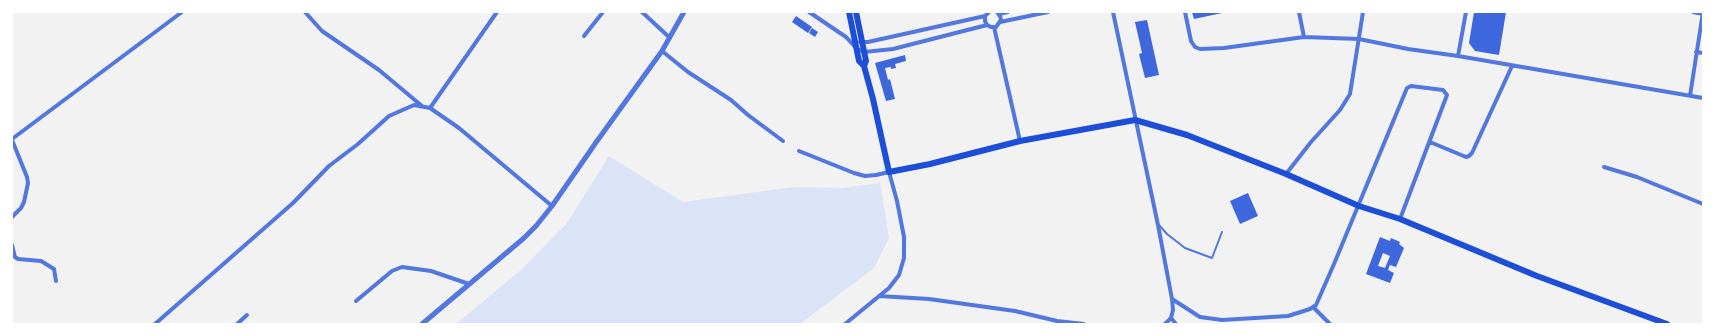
<!DOCTYPE html>
<html>
<head>
<meta charset="utf-8">
<style>
	body { margin:0 }
	#map { position:relative; width:1715px; height:336px; overflow:hidden; background:#f2f2f2; font-family:"Nunito Sans",sans-serif }
	canvas { display:block }
	.frame { position:absolute; inset:0; border:13px solid #fff; pointer-events:none }
</style>
</head>
<body>
<div id="map">
<canvas width="1715" height="336"></canvas>
<div class="frame"></div>
</div>
<script>
const ctx = document.querySelector('canvas').getContext('2d');
ctx.lineJoin = 'round';
function paint(path, color) { ctx.fillStyle = color; ctx.fill(path, 'evenodd'); }
const shape = rows => new Path2D(rows.map(r => 'M' + r).join(''));
function strokePath(path, color, width, dash) { ctx.strokeStyle = color; ctx.lineWidth = width; ctx.lineCap = dash ? 'butt' : 'round'; ctx.setLineDash(dash || []); ctx.stroke(path); }
paint(shape([
	[609,156,683,202,793,187,843,188,880,183,889,238,874,268,800,324,456,324,522,269,567,223]
]), '#dbe4f7');
paint(shape([
	[1192,12,1222,12,1222,13,1194,19],
	[1474,12,1506,12,1499,55,1475,51,1469,43],
	[796,16,812,27,808,33,792,22],
	[1147,20,1159,75,1145,78,1139,54,1142,53,1135,22],
	[812,28,818,32,815,37,809,33],
	[905,55,906,61,895,64,896,68,891,69,891,67,885,68,888,80,890,79,895,99,886,101,875,63],
	[1248,193,1258,216,1240,224,1230,201],
	[1380,237,1390,241,1391,238,1400,242,1399,244,1404,248,1396,267,1390,265,1388,270,1394,273,1390,283,1366,274],
	[1383,253,1390,256,1385,268,1378,266]
]), '#3d67dc');
strokePath(shape([
	[1159,225,1167,234,1185,248,1212,258,1222,232]
]), '#5277de', 2);
strokePath(shape([
	[305,12,322,31,379,70,422,106],
	[642,12,670,38],
	[809,12,846,37,857,49,864,52,893,49,987,25],
	[1113,12,1158,225,1172,299,1173,310,1171,318,1165,324],
	[1185,12,1191,41,1195,47,1200,49,1224,48,1304,37,1359,39,1408,49,1458,56,1703,98],
	[1299,12,1304,37],
	[1693,12,1703,14],
	[999,14,1008,12],
	[985,16,985,21,987,25,991,27,996,27,1001,20,1000,16,997,12],
	[1000,22,1048,12],
	[994,27,1020,141],
	[584,36,603,12],
	[860,42,868,42,985,16,989,12],
	[662,51,688,72,731,100,748,115,783,141],
	[1696,52,1703,53],
	[1458,56,1466,12],
	[1690,96,1703,12],
	[430,108,497,12],
	[12,139,182,12],
	[12,140,27,177,28,183,24,202,21,208,12,217],
	[1430,142,1466,157,1469,156,1472,153,1512,66],
	[799,151,854,173,865,176,876,175,889,172,897,201,904,237,904,258,899,275,889,288,845,324],
	[1604,167,1637,177,1703,204],
	[1286,174,1311,142,1340,110,1350,94,1363,12],
	[12,245,15,257,18,259,41,261,54,269,56,281],
	[879,296,929,299,1015,311,1057,321,1084,324],
	[1172,299,1200,317,1222,320,1288,316,1310,309,1316,305,1334,264,1407,88,1411,86,1443,90,1447,95,1400,219],
	[356,301,392,271,402,267,431,271,469,284],
	[1313,307,1330,324],
	[1171,318,1176,324],
	[155,324,293,203,329,166,358,144,389,116,414,105,430,108,459,128,552,206],
	[237,324,247,315]
]), '#5277de', 4);
strokePath(shape([
	[422,324,524,238,536,226,552,206,597,141,662,51,684,12]
]), '#5277de', 5);
strokePath(shape([
	[849,12,859,61,864,66,873,99,889,172,930,164,1020,141,1135,120,1187,135,1286,174,1359,206,1400,219,1537,276,1667,324],
	[856,12,866,61,864,66]
]), '#1d4ed8', 6);
</script>
</body>
</html>
